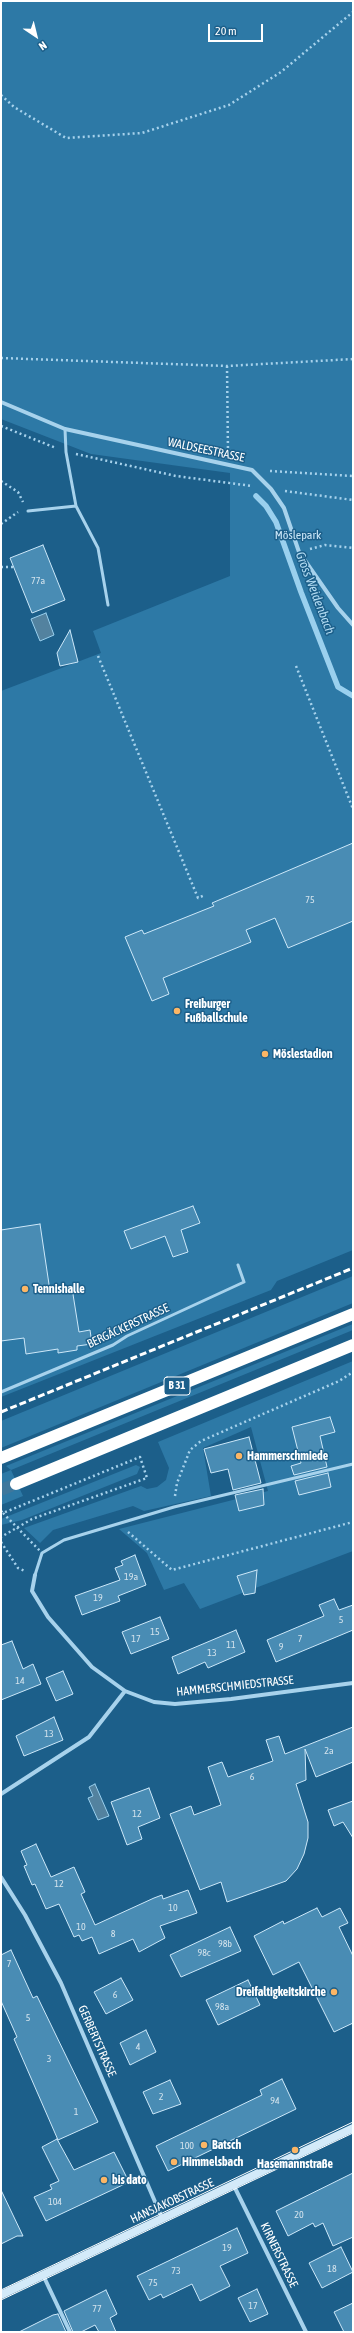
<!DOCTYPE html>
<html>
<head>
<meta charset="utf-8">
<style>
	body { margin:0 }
	#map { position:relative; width:354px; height:2333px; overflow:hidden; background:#1c5f8a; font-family:"Asap Condensed",sans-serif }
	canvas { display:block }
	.frame { position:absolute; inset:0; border:2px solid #fff; pointer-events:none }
	.north { position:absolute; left:16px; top:16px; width:40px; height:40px; -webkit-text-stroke:3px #1c5f8a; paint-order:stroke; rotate:145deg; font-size:11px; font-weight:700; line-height:16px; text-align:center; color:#fff }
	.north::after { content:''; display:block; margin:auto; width:14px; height:18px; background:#fff; clip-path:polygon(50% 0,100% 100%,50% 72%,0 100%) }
	.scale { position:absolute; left:208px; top:24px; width:55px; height:18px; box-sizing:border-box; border:2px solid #fff; border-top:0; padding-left:5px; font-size:12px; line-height:14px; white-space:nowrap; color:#fff; -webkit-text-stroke:3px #1c5f8a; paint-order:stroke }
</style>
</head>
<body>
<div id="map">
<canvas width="354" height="2333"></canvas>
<div class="frame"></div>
<div class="north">N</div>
<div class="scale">20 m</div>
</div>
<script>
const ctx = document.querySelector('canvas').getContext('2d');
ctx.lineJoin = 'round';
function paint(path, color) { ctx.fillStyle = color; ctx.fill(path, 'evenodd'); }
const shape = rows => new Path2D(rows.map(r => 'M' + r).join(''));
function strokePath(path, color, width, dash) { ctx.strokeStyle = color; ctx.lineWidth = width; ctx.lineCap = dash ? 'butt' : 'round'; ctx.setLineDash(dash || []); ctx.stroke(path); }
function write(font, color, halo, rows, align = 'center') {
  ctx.font = font + ' "Asap Condensed",sans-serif'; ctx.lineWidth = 3; ctx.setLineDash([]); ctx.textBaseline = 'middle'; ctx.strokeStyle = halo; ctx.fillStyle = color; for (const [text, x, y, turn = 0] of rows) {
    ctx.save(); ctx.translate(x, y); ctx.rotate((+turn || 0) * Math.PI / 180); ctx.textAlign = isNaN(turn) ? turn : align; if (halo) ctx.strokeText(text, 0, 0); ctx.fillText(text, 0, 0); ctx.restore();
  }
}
paint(shape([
	[1,1,353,1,353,1250,277,1281,271,1290,1,1397,1,691,101,653,93,631,230,576,230,473,91,454,1,419],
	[353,1276,353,1303,1,1448,1,1421],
	[353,1324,353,1330,11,1470,23,1496,1,1505,1,1474,11,1470,6,1466],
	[353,1361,353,1551,200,1609,184,1583,164,1590,147,1553,119,1529,268,1491,251,1427,203,1448,211,1496,144,1511,133,1506,53,1530,40,1543,24,1528,141,1486,147,1489,157,1487,166,1480,169,1468,158,1442],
	[136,1465,140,1467,137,1474,22,1520,1,1525,1,1519]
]), '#2d79a6');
const water = shape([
	[46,613,54,635,40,641,31,619,46,613],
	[95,1784,109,1816,98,1820,88,1798,93,1796,89,1787,95,1784]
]);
paint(water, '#53829f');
strokePath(water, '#9ad0ee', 1);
strokePath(shape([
	[256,496,266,506,276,522,301,592,338,687,353,696]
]), '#9ad0ee', 5.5);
const building = shape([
	[43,545,65,600,32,613,10,558,43,545],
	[70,630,78,662,60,666,57,653,70,630],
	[353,843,353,921,288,948,275,918,246,930,251,942,163,978,169,994,152,1001,125,937,142,930,144,934,214,906,212,903,353,843],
	[193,1206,200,1223,181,1230,188,1252,173,1257,165,1236,131,1249,124,1231,193,1206],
	[40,1224,50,1291,72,1288,79,1332,90,1330,92,1344,77,1346,77,1350,58,1353,58,1349,26,1354,24,1338,1,1341,1,1230,40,1224],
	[330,1417,335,1432,320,1436,327,1467,294,1475,291,1466,301,1463,292,1427,330,1417],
	[249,1437,261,1483,233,1490,228,1469,211,1473,204,1449,249,1437],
	[328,1473,331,1487,299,1495,295,1481,328,1473],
	[263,1489,264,1505,239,1511,235,1495,263,1489],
	[135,1555,146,1585,118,1596,120,1601,82,1615,75,1596,120,1580,115,1568,123,1565,121,1561,135,1555],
	[257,1570,255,1593,244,1595,237,1576,257,1570],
	[334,1599,339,1610,353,1605,353,1630,276,1662,267,1640,324,1616,319,1605,334,1599],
	[160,1617,169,1639,131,1654,122,1632,160,1617],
	[236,1630,245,1652,208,1668,205,1662,178,1674,172,1657,236,1630],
	[12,1641,23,1669,33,1664,41,1684,1,1700,1,1645,12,1641],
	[63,1671,73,1694,56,1701,46,1678,63,1671],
	[54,1717,63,1740,24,1756,16,1736,54,1717],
	[353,1727,353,1762,316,1777,305,1749,306,1780,296,1784,308,1822,308,1838,304,1854,297,1869,286,1881,227,1902,221,1882,200,1890,170,1814,191,1806,194,1815,221,1805,208,1767,222,1762,228,1777,273,1761,266,1740,279,1736,285,1754,353,1727],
	[149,1788,160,1818,138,1827,142,1839,127,1845,111,1802,149,1788],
	[353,1801,353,1838,343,1822,334,1826,328,1810,353,1801],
	[36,1844,51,1877,74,1867,85,1892,81,1894,95,1925,154,1898,162,1895,163,1899,188,1890,197,1913,160,1926,165,1938,139,1952,133,1939,99,1954,92,1937,82,1941,79,1935,74,1937,59,1904,46,1909,35,1884,32,1885,24,1866,27,1865,21,1851,36,1844],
	[317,1908,322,1917,340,1908,348,1923,339,1927,353,1956,353,2023,334,2032,299,1962,273,1975,254,1936,283,1921,284,1924,317,1908],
	[230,1927,241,1951,181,1977,170,1955,230,1927],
	[11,1950,33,1998,37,1996,98,2122,58,2140,14,2039,17,2037,1,2001,1,1955,11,1950],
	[121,1978,133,2000,106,2014,94,1992,121,1978],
	[248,1980,260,2005,218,2025,206,2000,248,1980],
	[146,2030,156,2052,130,2065,120,2043,146,2030],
	[282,2079,296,2109,168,2171,156,2146,262,2095,260,2090,282,2079],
	[170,2080,181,2104,153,2114,143,2092,170,2080],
	[57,2139,74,2170,114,2152,129,2182,46,2221,34,2197,52,2189,50,2185,59,2181,42,2147,57,2139],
	[353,2173,353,2237,333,2246,323,2223,315,2227,313,2223,288,2236,276,2211,353,2173],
	[1,2190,23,2236,17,2236,1,2244,1,2190],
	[237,2228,248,2253,220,2266,230,2286,200,2301,192,2284,163,2298,161,2294,149,2300,137,2276,237,2228],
	[341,2247,353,2272,322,2288,309,2263,341,2247],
	[257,2289,268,2314,250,2322,238,2298,257,2289],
	[106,2290,117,2314,110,2318,116,2332,99,2332,95,2325,81,2332,73,2332,64,2311,106,2290],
	[353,2303,353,2332,344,2332,334,2312,353,2303],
	[58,2314,66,2332,19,2332,53,2315,58,2314]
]);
paint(building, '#498cb4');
strokePath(building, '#cde8f9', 1);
strokePath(shape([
	[1,1490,16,1484]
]), '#3e779c', 12, [12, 6]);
strokePath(shape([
	[1,95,14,107,66,138,142,133,229,105,281,72,353,12],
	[1,358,227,366,353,359],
	[227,366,228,454],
	[1,426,56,448],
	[76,454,176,476,252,486],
	[270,471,353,476],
	[1,481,18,492,23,502],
	[285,491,353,500],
	[1,524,18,512],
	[310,549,325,545,353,548],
	[1,567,14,567],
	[98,656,198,898,205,895],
	[296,666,353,809],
	[175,1496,177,1483,190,1450,201,1441,339,1381,353,1372],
	[1,1511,3,1513,140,1457,147,1478,32,1519,1,1537],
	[128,1532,172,1570,353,1522],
	[1,1542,18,1568,25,1571]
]), '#a7d2ec', 2.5, [2, 3]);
strokePath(shape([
	[65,429,66,452,76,506,98,548,108,605],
	[28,511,76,506],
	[1,1392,113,1345,127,1336,244,1282,238,1265],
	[35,1575,42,1553,64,1540,174,1507,353,1464]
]), '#a7d2ec', 3);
strokePath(shape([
	[1,402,65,429,252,470,271,489,284,508,299,552,338,608,353,625],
	[35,1575,32,1591,48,1617,92,1667,125,1691,154,1702,175,1704,231,1699,353,1683],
	[1,1794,89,1737,125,1691],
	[1,1877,25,1915,61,1983,162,2218],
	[234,2186,306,2332],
	[43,2275,70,2332]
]), '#a7d2ec', 4);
strokePath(shape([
	[1,2295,353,2128]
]), '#d3eaf9', 8);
strokePath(shape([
	[1,1458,353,1314],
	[16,1484,353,1345]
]), '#fff', 12);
strokePath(shape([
	[1,2290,353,2122],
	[1,2300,353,2133]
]), '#fff', 1);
strokePath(shape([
	[1,1412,353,1268]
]), '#fff', 3, [7, 3]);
strokePath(shape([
	[3,1513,42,1553]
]), '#a7d2ec', 2.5, [2, 3]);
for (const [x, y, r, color] of [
	[177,1011,4,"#fcb665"],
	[265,1054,4,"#fcb665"],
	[25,1289,4,"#fcb665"],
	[239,1456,4,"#fcb665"],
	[334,1992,4,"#fcb665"],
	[204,2145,4,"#fcb665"],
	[295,2150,4,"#fcb665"],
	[174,2162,4,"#fcb665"],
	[104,2180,4,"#fcb665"]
]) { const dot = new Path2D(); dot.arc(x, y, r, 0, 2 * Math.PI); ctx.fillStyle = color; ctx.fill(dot); strokePath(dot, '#1c5f8a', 1.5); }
write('10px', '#d2e2ec', null, [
	["77a",38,581],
	["75",310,900],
	["19a",131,1577],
	["19",98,1598],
	["5",341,1620],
	["15",155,1632],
	["17",136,1639],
	["7",300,1639],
	["11",231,1645],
	["9",281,1647],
	["13",212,1653],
	["14",20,1681],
	["13",49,1734],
	["2a",329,1751],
	["6",252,1777],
	["12",137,1814],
	["12",59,1884],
	["10",173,1908],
	["10",81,1927],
	["8",113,1934],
	["98b",225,1944],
	["98c",204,1953],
	["7",9,1964],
	["6",115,1995],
	["98a",222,2007],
	["5",28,2018],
	["4",138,2047],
	["3",49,2059],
	["2",161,2097],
	["94",275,2101],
	["1",76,2112],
	["100",187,2146],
	["104",55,2202],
	["20",299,2215],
	["19",227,2248],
	["18",332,2269],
	["73",176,2271],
	["75",153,2283],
	["17",253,2306],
	["77",97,2309]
]);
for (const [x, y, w] of [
	[177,1386,26]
]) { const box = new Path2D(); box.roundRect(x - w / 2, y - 9, w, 18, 3); ctx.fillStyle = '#1c5f8a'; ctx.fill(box); strokePath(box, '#fff', 1); }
write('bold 11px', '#fff', null, [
	["B 31",177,1386]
]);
write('12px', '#fff', '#1c5f8a', [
	["WALDSEESTRASSE",206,450,12],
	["BERGÄCKERSTRASSE",128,1326,-25],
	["HAMMERSCHMIEDSTRASSE",235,1686,-6],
	["GERBERTSTRASSE",97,2041,66],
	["HANSJAKOBSTRASSE",172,2201,-25],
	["KIRNERSTRASSE",279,2255,64]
]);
write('12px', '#cde8f9', '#1c5f8a', [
	["Möslepark",298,535]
]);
write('bold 12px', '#fff', '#1c5f8a', [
	["Freiburger",185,1004],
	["Fußballschule",185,1018],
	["Möslestadion",273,1054],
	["Tennishalle",33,1289],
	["Hammerschmiede",247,1456],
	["Dreifaltigkeitskirche",326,1992,"right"],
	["Batsch",212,2145],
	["Himmelsbach",182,2162],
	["Hasemannstraße",295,2164,"center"],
	["bis dato",112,2180]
], 'left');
write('italic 13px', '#b3dcf3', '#1c5f8a', [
	["Gross Weidenbach",315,593,69]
]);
</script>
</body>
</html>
